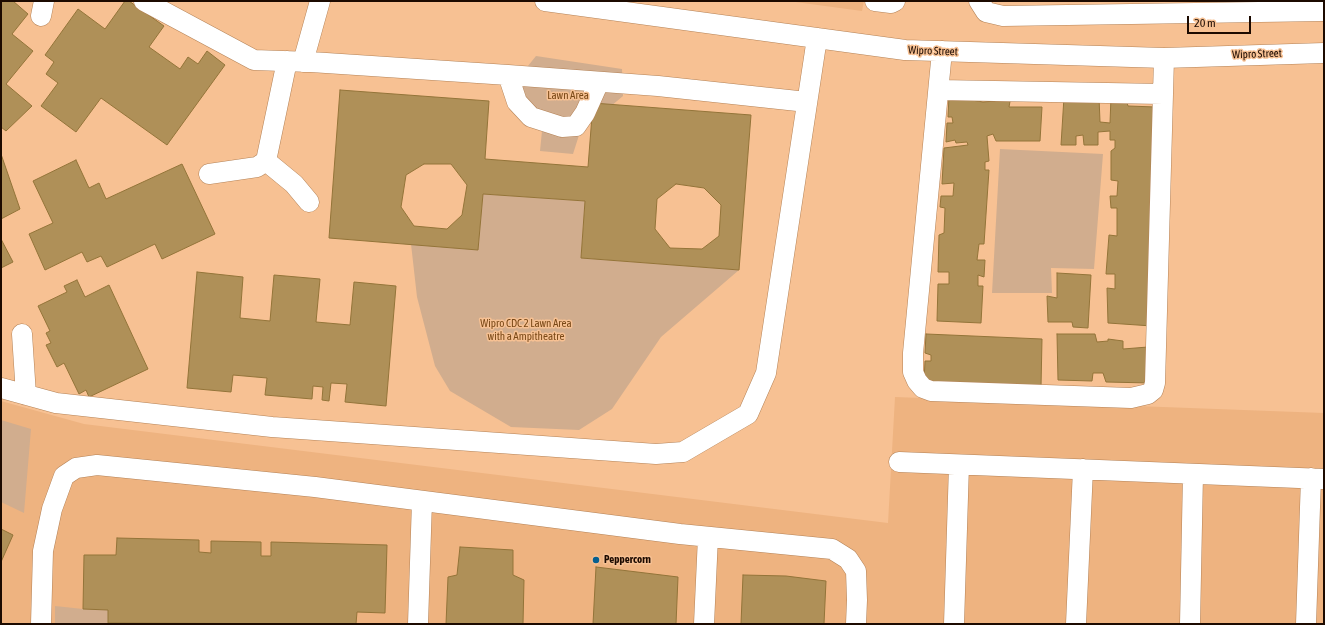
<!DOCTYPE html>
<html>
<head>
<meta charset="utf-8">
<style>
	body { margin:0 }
	#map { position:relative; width:1325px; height:625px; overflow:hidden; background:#f7c193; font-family:"Asap Condensed",sans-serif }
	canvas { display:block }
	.frame { position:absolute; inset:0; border:2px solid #1c0a00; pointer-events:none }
	.scale { position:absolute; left:1187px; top:16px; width:64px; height:18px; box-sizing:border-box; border:2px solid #1c0a00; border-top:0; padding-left:5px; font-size:12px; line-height:14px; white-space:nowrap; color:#1c0a00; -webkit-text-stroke:3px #f7c193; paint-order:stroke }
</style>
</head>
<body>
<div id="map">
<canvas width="1325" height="625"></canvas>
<div class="frame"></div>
<div class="scale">20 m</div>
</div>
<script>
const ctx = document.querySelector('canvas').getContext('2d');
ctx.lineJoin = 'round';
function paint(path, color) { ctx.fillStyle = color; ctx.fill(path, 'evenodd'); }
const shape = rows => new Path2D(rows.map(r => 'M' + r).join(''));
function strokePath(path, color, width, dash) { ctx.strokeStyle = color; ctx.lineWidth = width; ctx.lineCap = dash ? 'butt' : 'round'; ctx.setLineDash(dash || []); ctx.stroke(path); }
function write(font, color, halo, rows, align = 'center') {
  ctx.font = font + ' "Asap Condensed",sans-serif'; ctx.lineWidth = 3; ctx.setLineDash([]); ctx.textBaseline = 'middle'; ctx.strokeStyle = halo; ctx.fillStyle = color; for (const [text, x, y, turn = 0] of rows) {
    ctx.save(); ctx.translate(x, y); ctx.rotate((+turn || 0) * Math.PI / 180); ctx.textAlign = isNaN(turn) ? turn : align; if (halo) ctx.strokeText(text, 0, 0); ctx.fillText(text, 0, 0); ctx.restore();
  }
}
paint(shape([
	[788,1,864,1,862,11],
	[895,397,1324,413,1324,624,1,624,1,401,84,424,888,523]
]), '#eeb380');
paint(shape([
	[536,56,622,69,623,96,580,132,573,154,540,151,543,121,511,87],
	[1000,149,1103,154,1094,269,1051,268,1052,293,992,293],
	[483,194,585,201,581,258,739,270,661,337,612,409,579,430,511,427,450,391,435,366,417,297,411,244,478,250],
	[1,420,31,429,24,513,1,502],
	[55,606,83,609,108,610,108,623,163,624,55,624]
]), '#d1ad8e');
const building = shape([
	[1,1,13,1,28,14,12,34,33,51,6,84,32,106,6,131,1,127,1,1],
	[125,1,129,1,164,26,149,47,180,69,188,57,198,64,207,51,225,65,167,145,101,98,76,132,41,106,58,83,46,74,54,62,45,55,78,9,105,29,125,1],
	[340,90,489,101,485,159,588,167,593,103,751,115,739,270,581,258,585,201,483,194,478,250,329,238,340,90],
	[424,164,451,164,467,185,462,215,447,229,414,226,401,207,406,175,424,164],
	[676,184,704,188,721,205,719,236,702,249,670,248,655,229,657,199,676,184],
	[997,94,1011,96,1009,107,1042,107,1040,141,996,141,993,134,987,136,989,161,985,162,985,170,989,170,984,244,979,244,977,260,985,260,984,277,978,275,978,286,983,286,981,323,937,321,938,284,949,284,949,272,938,272,939,235,944,233,945,208,940,207,941,196,953,196,954,183,942,184,944,148,968,145,967,142,956,143,955,140,946,142,947,123,953,123,952,117,948,117,949,96,983,102,995,101,997,94],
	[1125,96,1128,106,1156,107,1152,326,1108,323,1107,288,1115,289,1115,274,1106,274,1109,235,1117,236,1117,208,1111,208,1110,196,1117,196,1118,181,1111,180,1111,151,1115,148,1115,140,1110,140,1110,131,1098,132,1098,145,1084,145,1083,135,1076,136,1076,145,1061,145,1064,97,1099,97,1100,122,1110,123,1111,97,1125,96],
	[1,154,20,209,1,219,1,154],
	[76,160,89,188,99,183,106,199,182,164,215,234,162,259,155,244,107,267,101,256,87,262,82,252,45,270,29,234,53,223,33,181,76,160],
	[1,239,13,262,1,268,1,239],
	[197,272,243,277,240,318,270,321,274,275,320,279,316,322,350,325,354,282,396,286,386,406,345,402,347,384,331,383,329,401,322,400,323,387,313,386,312,399,265,395,267,378,233,375,231,392,187,388,197,272],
	[1057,273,1091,275,1088,328,1073,327,1072,322,1048,322,1047,296,1057,298,1057,273],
	[77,280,85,297,109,285,148,369,89,397,86,390,79,394,64,363,57,367,46,345,51,343,46,333,50,331,38,306,67,292,64,286,77,280],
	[926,334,1042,339,1041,387,924,382,925,361,931,361,931,355,925,353,926,334],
	[1057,334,1095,334,1097,342,1108,341,1108,339,1123,341,1123,349,1148,347,1150,383,1106,382,1103,373,1093,373,1092,381,1058,380,1057,334],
	[1,529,13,535,1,562,1,529],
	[117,538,199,540,199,552,211,553,211,541,261,542,261,556,271,556,271,542,387,545,385,613,357,612,356,624,108,623,108,610,83,609,84,555,116,555,117,538],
	[460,547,513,550,513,575,524,580,523,624,446,624,448,577,457,575,460,547],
	[596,567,678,577,676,624,593,624,596,567],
	[743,575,786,576,826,581,824,624,741,624,743,575]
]);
paint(building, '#af9058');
strokePath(building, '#937439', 1);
const minor = shape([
	[144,1,254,60,311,62,508,75,658,86,807,102],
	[545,1,905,50,1164,58,1324,53],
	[875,1,891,3,895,1],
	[979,1,986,12,1003,16,1324,11],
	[41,16,44,1],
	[942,51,913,353,913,372,917,381,923,388,931,391,1131,398,1148,394,1153,390,1155,383,1164,58],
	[303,62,320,1],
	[508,75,517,102,531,117,562,127,576,126,585,113,599,82],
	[939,90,1163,94],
	[266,161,294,184,309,202],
	[209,174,257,167,266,161,287,61],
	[22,334,26,395],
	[1,388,56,403,272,427,656,454,683,452,748,414,766,373,817,38],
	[899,462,1324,479],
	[41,624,43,551,52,509,64,476,76,468,97,465,315,487,680,534,832,549,848,559,856,571,857,600,856,624],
	[418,624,422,501],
	[704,624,708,537],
	[954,624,959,465],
	[1076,624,1083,469],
	[1190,624,1193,474],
	[1306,624,1311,478]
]);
strokePath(minor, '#b48256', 21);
strokePath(minor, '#fff', 20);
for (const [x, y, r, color] of [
	[596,560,4,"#055f90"]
]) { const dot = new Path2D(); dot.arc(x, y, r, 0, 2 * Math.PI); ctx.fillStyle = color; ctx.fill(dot); strokePath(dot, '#f7c193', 1.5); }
write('11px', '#1c0a00', '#f7c193', [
	["Wipro Street",933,51,2],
	["Wipro Street",1257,54,-2]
]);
write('11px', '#794816', '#f7c193', [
	["Lawn Area",568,96],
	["Wipro CDC 2 Lawn Area",526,324],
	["with a Ampitheatre",526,337]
]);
write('bold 11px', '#1c0a00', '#f7c193', [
	["Peppercorn",604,560]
], 'left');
</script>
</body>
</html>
